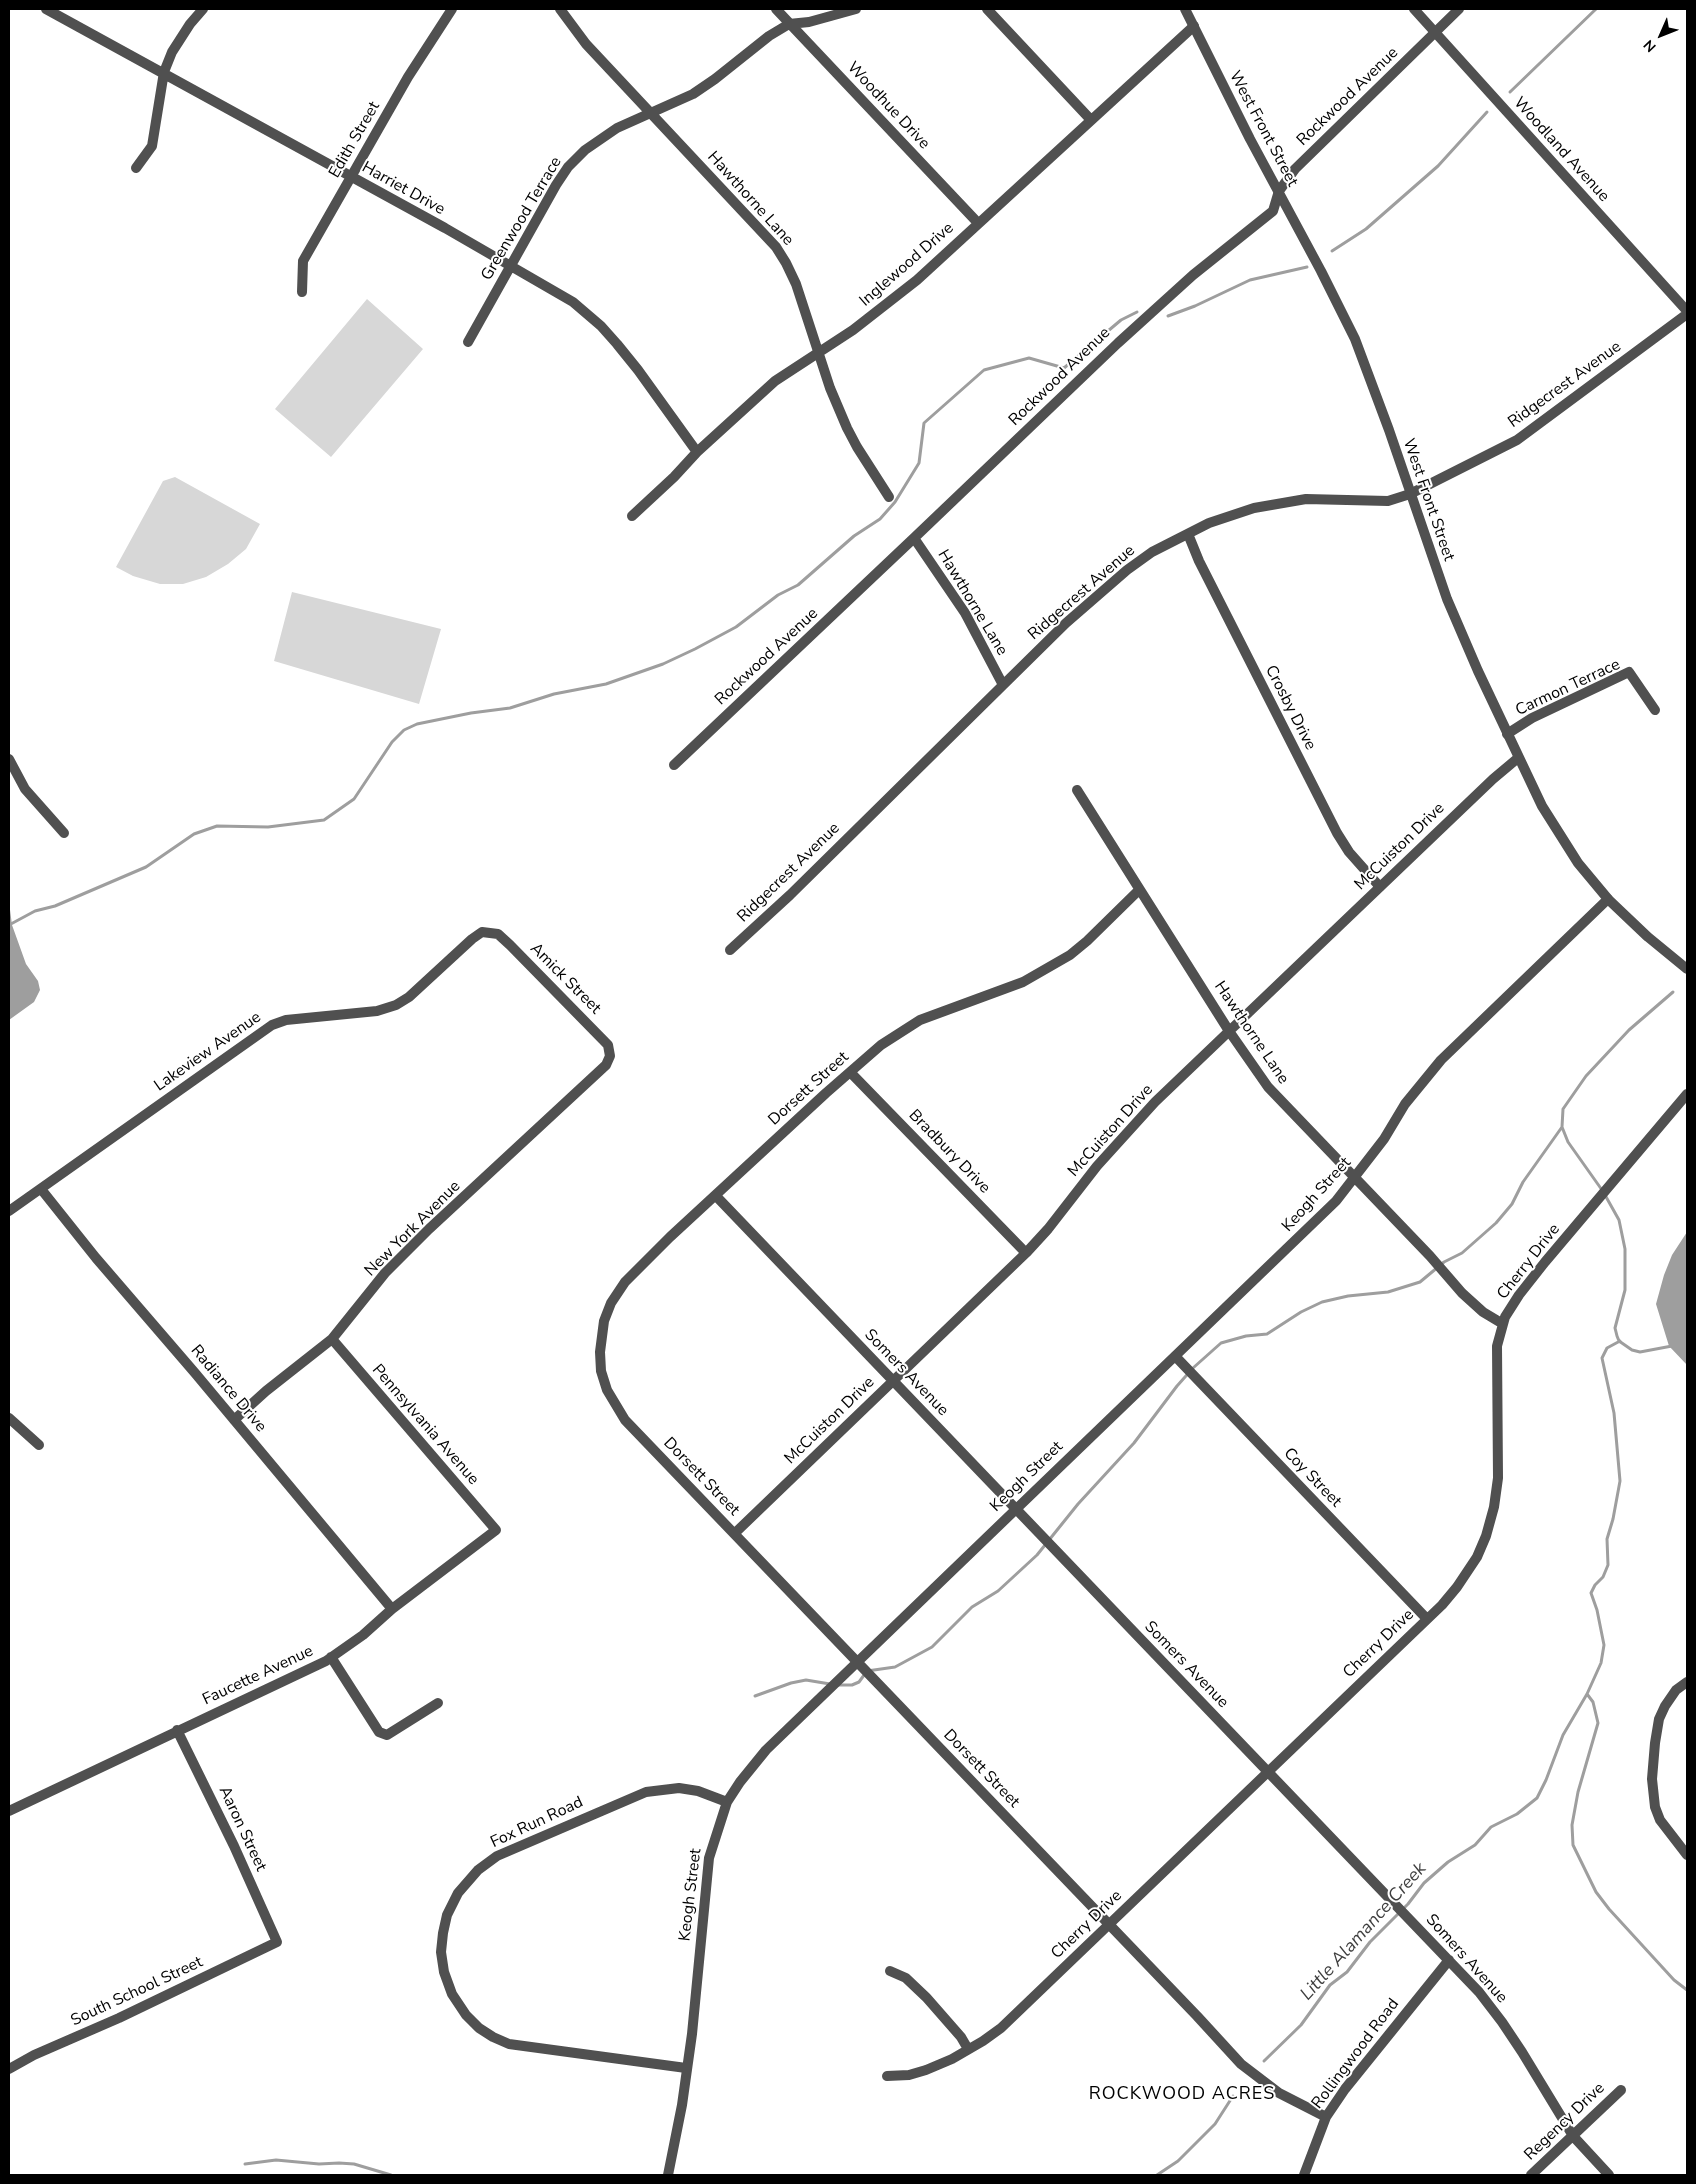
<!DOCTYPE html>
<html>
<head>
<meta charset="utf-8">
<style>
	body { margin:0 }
	#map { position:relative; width:1696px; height:2184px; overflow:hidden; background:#fff; font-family:"Nunito Sans",sans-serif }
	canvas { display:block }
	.frame { position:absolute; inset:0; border:10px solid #000; pointer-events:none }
	.north { position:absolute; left:1636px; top:10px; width:50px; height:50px; -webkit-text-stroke:4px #fff; paint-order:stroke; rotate:226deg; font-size:14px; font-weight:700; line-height:20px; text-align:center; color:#000 }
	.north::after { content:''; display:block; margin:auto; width:18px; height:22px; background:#000; clip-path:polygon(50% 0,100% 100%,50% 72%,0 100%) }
</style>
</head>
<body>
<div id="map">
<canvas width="1696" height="2184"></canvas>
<div class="frame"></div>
<div class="north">N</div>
</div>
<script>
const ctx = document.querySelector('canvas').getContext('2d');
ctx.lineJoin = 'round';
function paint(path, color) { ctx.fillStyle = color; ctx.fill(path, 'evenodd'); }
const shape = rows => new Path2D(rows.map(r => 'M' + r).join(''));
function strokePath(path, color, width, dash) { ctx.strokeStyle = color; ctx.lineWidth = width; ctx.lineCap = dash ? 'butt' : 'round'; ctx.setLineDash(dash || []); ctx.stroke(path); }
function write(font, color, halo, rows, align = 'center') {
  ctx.font = font + ' "Nunito Sans",sans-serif'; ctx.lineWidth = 4; ctx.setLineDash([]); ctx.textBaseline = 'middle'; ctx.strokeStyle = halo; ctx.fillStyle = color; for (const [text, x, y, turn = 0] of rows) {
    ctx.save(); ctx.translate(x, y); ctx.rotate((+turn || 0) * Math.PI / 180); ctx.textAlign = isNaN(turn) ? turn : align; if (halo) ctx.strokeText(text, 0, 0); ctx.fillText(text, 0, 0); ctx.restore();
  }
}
paint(shape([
	[367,299,423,349,331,457,275,409],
	[175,477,260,524,246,549,228,564,206,577,183,584,160,584,133,576,116,567,163,481],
	[292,592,441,629,419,704,274,661]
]), '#d7d7d7');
paint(shape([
	[9,902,12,925,26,964,38,981,40,990,34,1002,9,1020],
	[1687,1232,1687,1365,1669,1346,1656,1304,1664,1275,1672,1255]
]), '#9e9e9e');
strokePath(shape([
	[1510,92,1596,9],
	[1332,251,1366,229,1438,166,1487,112],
	[1168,316,1195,306,1250,280,1307,267],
	[9,925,35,911,55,906,146,867,194,834,217,826,268,827,324,820,354,799,392,742,404,730,417,724,471,713,510,708,554,694,606,684,663,664,695,649,736,627,778,595,798,585,854,536,880,519,895,502,919,463,924,423,984,370,1029,358,1064,368,1121,320,1137,312],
	[1602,1190,1568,1142,1562,1127,1563,1109,1586,1076,1629,1030,1673,992],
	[1605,1195,1619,1220,1625,1249,1625,1290,1615,1328,1617,1336,1619,1341,1632,1350,1640,1352,1672,1346],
	[836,1685,852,1685,859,1682,867,1671,895,1667,932,1647,972,1607,998,1591,1037,1555,1078,1504,1134,1443,1177,1386,1193,1368,1221,1343,1246,1336,1267,1334,1301,1312,1322,1302,1348,1296,1388,1292,1420,1282,1444,1262,1462,1253,1496,1223,1512,1204,1523,1182,1562,1127],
	[1587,1694,1593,1702,1598,1723,1578,1792,1572,1825,1573,1845,1596,1892,1609,1909,1674,1980,1687,1990],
	[755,1696,791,1683,806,1680,830,1684],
	[1264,2061,1301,2025,1330,1985,1347,1972,1370,1942,1408,1904,1424,1883,1448,1862,1475,1845,1491,1827,1517,1814,1537,1798,1546,1780,1563,1735,1587,1694,1601,1663,1604,1645,1597,1610,1591,1593,1595,1585,1603,1577,1608,1565,1607,1539,1613,1519,1620,1481,1614,1413,1602,1358,1607,1348,1620,1341],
	[245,2164,276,2160,319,2164,339,2163,354,2164,391,2175],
	[1157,2175,1178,2161,1215,2124,1233,2096]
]), '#9e9e9e', 3);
strokePath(shape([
	[46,9,445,228,573,302,601,326,617,344,638,370,697,452],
	[560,9,586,44,776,247,786,263,796,284,830,388,847,428,857,447,889,497],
	[776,9,978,223],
	[987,9,1091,120],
	[1414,9,1687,311],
	[136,168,152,146,164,72,172,52,190,24,203,9],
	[302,292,303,261,408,77,452,9],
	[468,342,556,185,568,167,585,150,617,128,693,94,715,79,769,36,789,24,809,22,856,9],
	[632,516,674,477,697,452,775,381,853,330,917,280,1194,26],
	[1188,534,1199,561,1337,833,1349,852,1380,887],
	[914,538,965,613,1003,685],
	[1507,734,1532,718,1629,672,1655,710],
	[9,759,25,789,64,833],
	[674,765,914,538,1118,343,1193,275,1273,211,1279,191],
	[1077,790,1229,1031,1268,1087,1430,1256,1462,1293,1483,1312,1503,1324],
	[1139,890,1087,941,1070,955,1023,982,920,1020,881,1045,826,1093,670,1237,625,1282,611,1303,604,1321,600,1352,601,1371,607,1390,625,1420,1197,2016,1241,2064,1279,2093,1326,2117],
	[730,950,790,895,1066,623,1127,570,1152,552,1209,523,1254,508,1306,499,1388,501,1410,494,1517,440,1687,314],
	[850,1072,1026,1253],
	[41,1189,96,1258,195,1373,392,1609],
	[716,1196,1479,1992,1502,2022,1522,2052,1573,2136,1609,2175],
	[9,1211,272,1025,286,1020,377,1011,396,1005,409,997,472,939,482,932,498,934,510,945,608,1045,610,1056,606,1065,429,1229,385,1273,332,1339,266,1391,234,1420],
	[1175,1356,1427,1619],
	[9,1418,39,1445],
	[735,1533,1026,1253,1048,1229,1097,1166,1155,1102,1493,779,1518,758],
	[331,1657,379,1732,387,1735,438,1703],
	[1687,1682,1676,1690,1665,1706,1659,1719,1655,1743,1652,1779,1655,1807,1660,1820,1687,1855],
	[9,1811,326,1661,363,1635,392,1609,496,1530,332,1339],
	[890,1971,906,1978,926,1997,961,2037,968,2049],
	[686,2068,509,2044,493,2037,479,2028,466,2015,452,1994,444,1972,441,1952,443,1933,447,1915,458,1893,478,1870,497,1856,646,1792,679,1788,698,1791,727,1802],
	[9,2069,34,2055,119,2018,277,1942,234,1846,177,1730],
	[887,2076,909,2075,926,2070,952,2059,983,2041,1001,2028,1442,1605,1457,1587,1477,1557,1486,1536,1494,1507,1498,1478,1497,1346,1505,1317,1519,1295,1545,1262,1687,1094],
	[668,2175,682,2105,692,2034,709,1858,727,1802,740,1782,766,1750,1336,1201,1384,1139,1405,1104,1441,1060,1608,899],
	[1304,2175,1326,2117,1345,2089,1449,1960],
	[1531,2175,1621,2090]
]), '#505050', 10);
strokePath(shape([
	[1185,9,1250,139,1321,271,1355,339,1389,430,1447,599,1478,671,1542,806,1578,863,1608,899,1648,937,1687,969],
	[1279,191,1295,169,1459,9]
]), '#505050', 10);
write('16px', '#000', '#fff', [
	["Rockwood Avenue",1348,97,-44],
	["Woodhue Drive",888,106,47],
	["West Front Street",1263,129,62],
	["Edith Street",355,140,-60],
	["Woodland Avenue",1561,150,48],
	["Harriet Drive",403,189,29],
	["Hawthorne Lane",750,199,48],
	["Greenwood Terrace",522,219,-59],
	["Inglewood Drive",907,265,-41],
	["Rockwood Avenue",1060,377,-44],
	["Ridgecrest Avenue",1565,385,-36],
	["West Front Street",1428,500,71],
	["Ridgecrest Avenue",1082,593,-41],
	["Hawthorne Lane",972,603,59],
	["Rockwood Avenue",767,657,-43],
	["Carmon Terrace",1568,688,-25],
	["Crosby Drive",1290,708,63],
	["McCuiston Drive",1400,847,-44],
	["Ridgecrest Avenue",789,873,-44],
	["Amick Street",565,979,45],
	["Hawthorne Lane",1251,1033,56],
	["Lakeview Avenue",208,1052,-35],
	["Dorsett Street",809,1089,-42],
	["McCuiston Drive",1111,1131,-48],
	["Bradbury Drive",949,1152,46],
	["Keogh Street",1317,1195,-48],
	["New York Avenue",413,1229,-45],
	["Cherry Drive",1529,1262,-52],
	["Somers Avenue",906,1373,46],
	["Radiance Drive",228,1389,50],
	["McCuiston Drive",830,1421,-44],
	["Pennsylvania Avenue",425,1425,49],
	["Dorsett Street",701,1477,46],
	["Keogh Street",1027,1477,-44],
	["Coy Street",1312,1478,46],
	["Cherry Drive",1379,1644,-44],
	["Somers Avenue",1186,1665,46],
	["Faucette Avenue",258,1676,-25],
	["Dorsett Street",981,1769,46],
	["Fox Run Road",537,1823,-25],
	["Aaron Street",242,1829,65],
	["Keogh Street",691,1895,-83],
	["Cherry Drive",1087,1925,-44],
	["Somers Avenue",1466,1959,48],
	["South School Street",137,1992,-25],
	["Rollingwood Road",1356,2054,-53],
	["Regency Drive",1565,2122,-44]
]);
write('italic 18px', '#3f3f3f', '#fff', [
	["Little Alamance Creek",1364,1932,-48]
]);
ctx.letterSpacing = '1px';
write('18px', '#000', '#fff', [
	["ROCKWOOD ACRES",1182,2095]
]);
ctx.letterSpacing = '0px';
</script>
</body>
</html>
